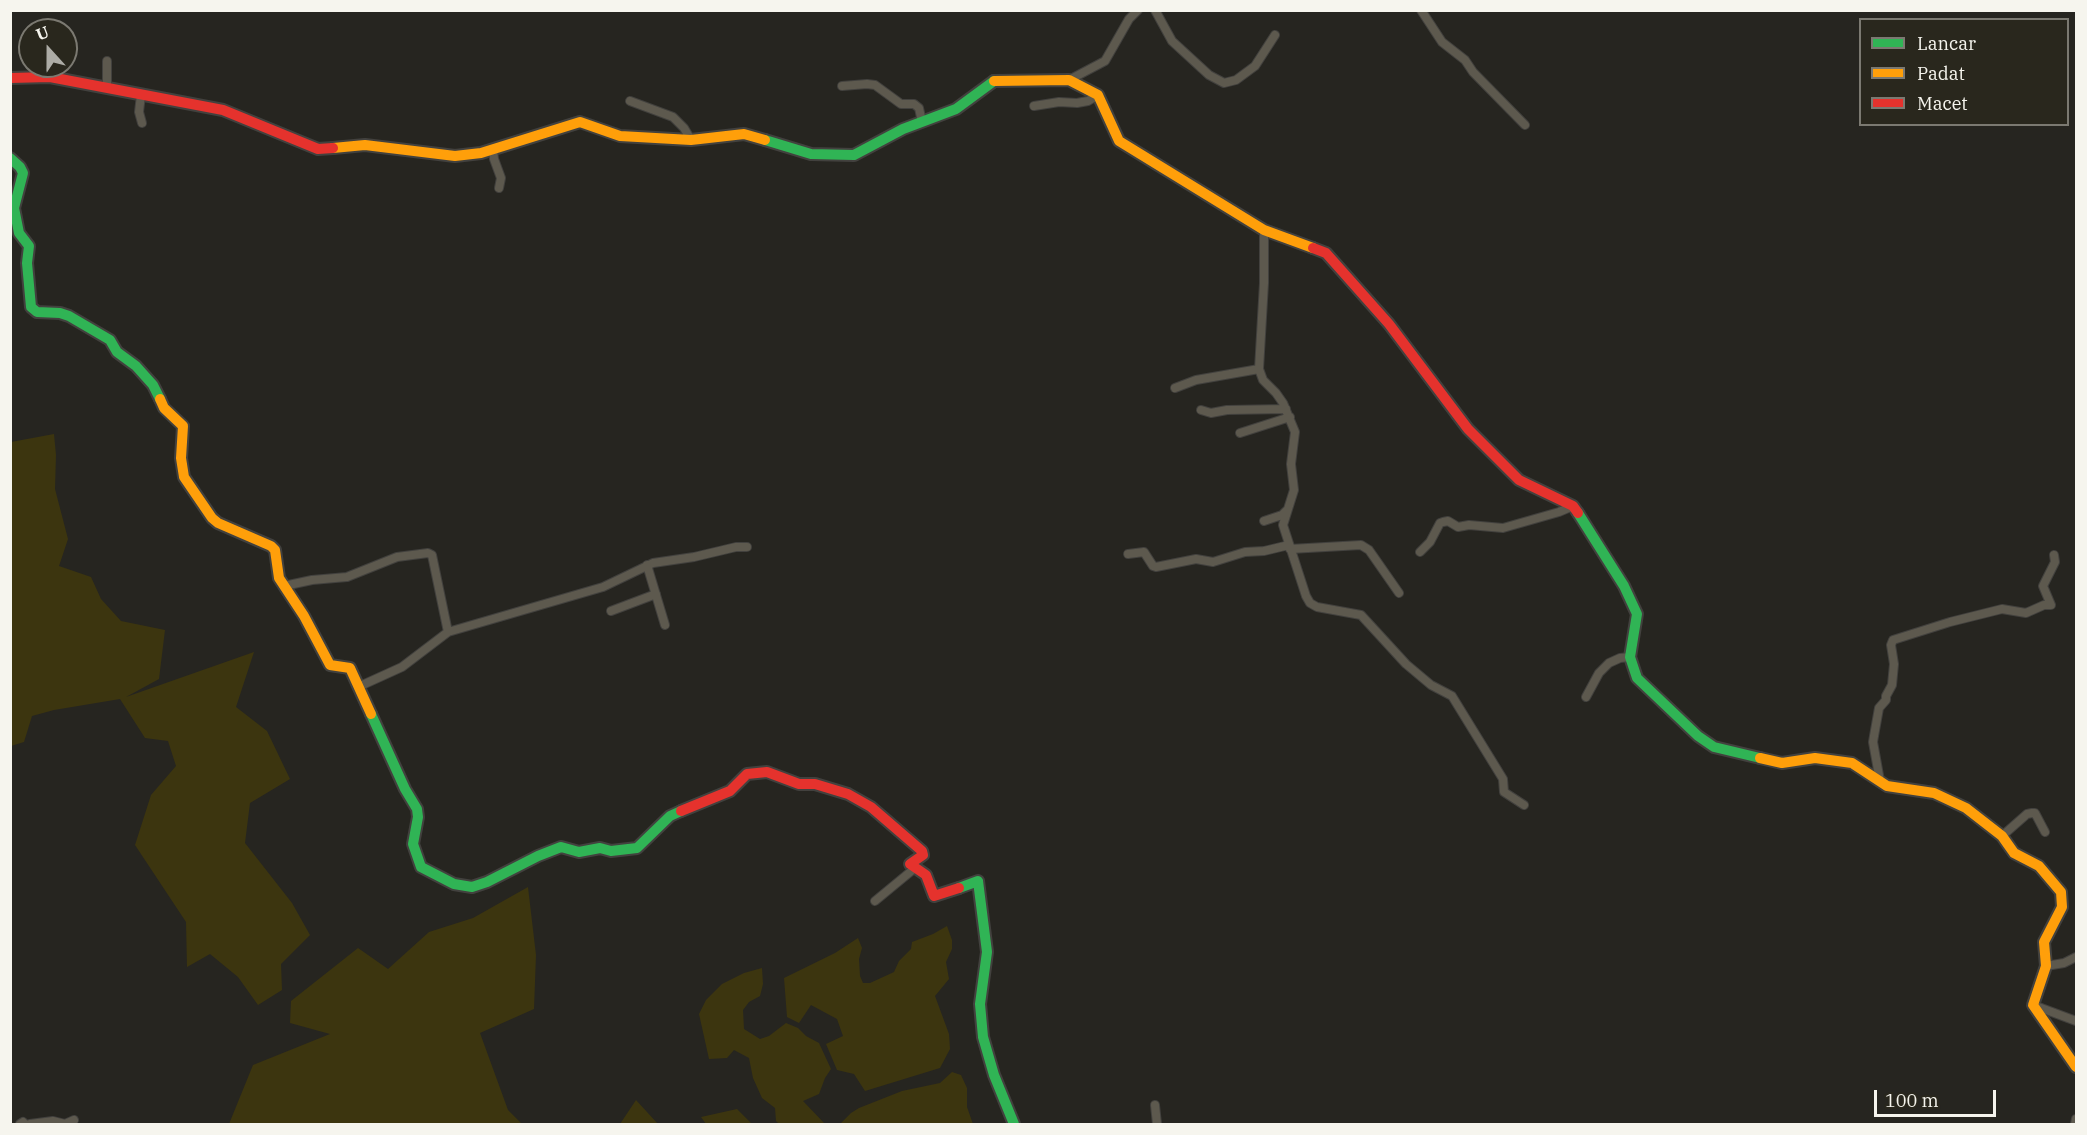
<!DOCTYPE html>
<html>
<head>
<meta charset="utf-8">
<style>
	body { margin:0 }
	#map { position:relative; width:2087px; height:1135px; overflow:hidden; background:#262520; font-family:"IBM Plex Serif",serif }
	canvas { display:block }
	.frame { position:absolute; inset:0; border:12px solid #f6f5ee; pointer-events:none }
	.legend { position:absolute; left:1859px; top:18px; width:210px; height:108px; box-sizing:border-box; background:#29271d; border:2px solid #7b7971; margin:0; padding:8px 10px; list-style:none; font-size:18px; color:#f6f5ee }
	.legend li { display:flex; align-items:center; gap:12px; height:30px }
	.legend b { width:30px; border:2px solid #7b7971 }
	.north { position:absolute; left:18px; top:18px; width:60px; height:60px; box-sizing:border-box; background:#29271d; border:2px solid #7b7971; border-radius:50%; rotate:339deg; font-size:16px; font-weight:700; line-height:24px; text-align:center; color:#f6f5ee }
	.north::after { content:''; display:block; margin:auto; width:21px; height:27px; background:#adaca6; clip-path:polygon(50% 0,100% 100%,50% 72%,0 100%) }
	.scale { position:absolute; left:1874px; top:1090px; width:122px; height:27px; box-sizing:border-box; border:3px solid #f6f5ee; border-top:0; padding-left:8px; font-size:18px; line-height:21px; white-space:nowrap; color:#f6f5ee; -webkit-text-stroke:4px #29271d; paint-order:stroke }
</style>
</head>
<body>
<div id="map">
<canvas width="2087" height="1135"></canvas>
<div class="frame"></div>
<ul class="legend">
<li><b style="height:8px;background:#30b455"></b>Lancar</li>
<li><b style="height:8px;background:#ff9f0a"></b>Padat</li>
<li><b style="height:8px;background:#e5322d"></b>Macet</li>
</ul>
<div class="north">U</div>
<div class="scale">100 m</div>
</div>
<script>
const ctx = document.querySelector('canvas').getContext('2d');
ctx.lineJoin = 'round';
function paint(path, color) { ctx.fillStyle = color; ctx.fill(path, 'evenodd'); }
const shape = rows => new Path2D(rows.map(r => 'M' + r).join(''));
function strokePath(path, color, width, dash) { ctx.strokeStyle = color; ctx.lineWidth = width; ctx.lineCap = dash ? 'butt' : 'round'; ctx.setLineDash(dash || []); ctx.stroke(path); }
paint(shape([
	[54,434,56,455,55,489,68,539,59,566,91,577,101,599,121,621,165,630,159,679,126,697,254,652,236,707,267,731,290,779,250,803,245,843,292,903,310,935,281,964,282,990,258,1005,238,977,210,954,187,967,186,922,135,845,151,795,176,766,168,741,145,738,120,699,54,710,32,716,24,742,11,746,11,442],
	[528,887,536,955,534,1009,480,1033,508,1110,522,1124,229,1124,253,1065,330,1034,290,1023,291,1001,358,948,388,969,429,932,473,918],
	[947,926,952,940,952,949,946,962,949,979,935,996,949,1034,950,1049,940,1068,865,1091,854,1074,837,1070,826,1044,843,1036,837,1019,811,1005,799,1023,787,1017,784,978,835,953,858,938,862,948,859,959,860,976,863,983,870,983,894,972,899,961,911,949,912,942,933,934],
	[762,968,763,984,760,996,749,1002,743,1010,744,1029,760,1039,769,1036,786,1023,798,1028,806,1036,819,1043,831,1069,825,1078,819,1094,803,1101,825,1124,779,1124,776,1121,775,1108,762,1098,753,1078,749,1058,734,1050,727,1058,709,1059,699,1014,706,1000,722,984,744,973],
	[952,1072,961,1075,967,1088,967,1107,973,1124,840,1124,851,1113,859,1108,902,1091,940,1083],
	[636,1100,658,1124,620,1124],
	[737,1109,752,1124,706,1124,701,1117]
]), '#3c350f');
const street = shape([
	[1155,10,1172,41,1209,75,1224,83,1236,80,1255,66,1275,35],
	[1421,10,1442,42,1465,60,1473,72,1525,125],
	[107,61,107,88],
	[1069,80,1105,61,1129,19,1138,10],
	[842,86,867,84,875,85,901,104,914,104,919,108,922,122],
	[141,95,139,112,142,123],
	[630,101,673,117,684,128,691,140],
	[1034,106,1059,102,1077,103,1088,101,1098,95],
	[493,149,494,159,501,178,499,188],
	[1264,230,1264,283,1259,369,1263,380,1276,393,1283,403,1295,432,1291,464,1294,490,1283,525,1306,596,1310,603,1317,607,1361,615,1406,664,1431,685,1452,696,1503,779,1504,792,1524,805],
	[1175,388,1196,380,1259,369],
	[1201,410,1211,413,1227,410,1286,409],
	[1240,433,1290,417],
	[1264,521,1282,515,1286,511],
	[1290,549,1361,545,1369,550,1399,593],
	[1420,552,1430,542,1440,523,1443,522,1448,521,1458,527,1469,525,1503,528,1559,512,1573,506],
	[1128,554,1144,552,1153,566,1156,567,1196,559,1213,562,1245,552,1264,551,1289,545],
	[647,565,665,625],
	[284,586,312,580,347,577,397,557,428,553,432,555,448,632,402,667,358,687],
	[611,611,656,594],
	[448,632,603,587,653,563,694,557,736,547,747,547],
	[1586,697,1599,673,1609,663,1620,658,1630,657],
	[1880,781,1873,742,1874,736,1879,708,1886,700,1886,696,1892,685,1894,664,1891,645,1893,640,1950,622,2002,609,2026,613,2044,605,2051,605,2043,586,2055,562,2054,555],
	[2002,836,2027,814,2032,813,2035,813,2045,832],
	[875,901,915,868],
	[2046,966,2064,963,2076,957],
	[2033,1005,2076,1021],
	[1155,1105,1157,1124],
	[20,1124,23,1122,25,1124],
	[30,1124,53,1121,65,1124,74,1120],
	[2075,1124,2076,1119]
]);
const fast = shape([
	[765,140,811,154,854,155,903,129,956,109,994,81],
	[10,158,20,167,23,173,14,208,19,233,29,246,27,263,31,307,37,312,60,313,69,316,110,340,117,352,136,366,153,385,160,399],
	[1578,513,1624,586,1637,614,1630,657,1637,678,1698,736,1714,747,1760,758],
	[371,714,405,789,417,809,418,817,413,844,421,867,454,884,472,887,487,882,538,856,561,847,579,852,600,848,611,851,637,848,670,816,681,811],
	[959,888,978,881,987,952,980,1004,983,1037,994,1075,1014,1124]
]);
const slow = shape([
	[994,81,1069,80,1098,95,1119,141,1264,230,1313,248],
	[333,148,365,145,455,156,481,153,580,122,620,136,691,140,744,134,765,140],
	[160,399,164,408,183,426,181,458,184,477,212,518,218,523,271,546,275,550,279,578,304,616,330,665,350,668,371,714],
	[1760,758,1782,763,1815,758,1852,763,1887,786,1934,793,1966,808,2002,836,2014,853,2039,866,2061,892,2062,907,2044,942,2046,966,2033,1005,2076,1067]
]);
const jam = shape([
	[10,78,50,77,223,110,318,149,333,148],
	[1313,248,1326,253,1389,324,1468,429,1519,480,1573,506,1578,513],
	[681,811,730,791,747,774,767,772,799,784,815,784,848,794,871,807,922,851,923,855,910,864,926,875,934,896,959,888]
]);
strokePath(street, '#42413e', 10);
strokePath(fast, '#42413e', 14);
strokePath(slow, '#42413e', 14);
strokePath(jam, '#42413e', 14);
strokePath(street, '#5d594e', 8);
strokePath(fast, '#30b455', 10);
strokePath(slow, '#ff9f0a', 10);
strokePath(jam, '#e5322d', 10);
</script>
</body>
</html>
